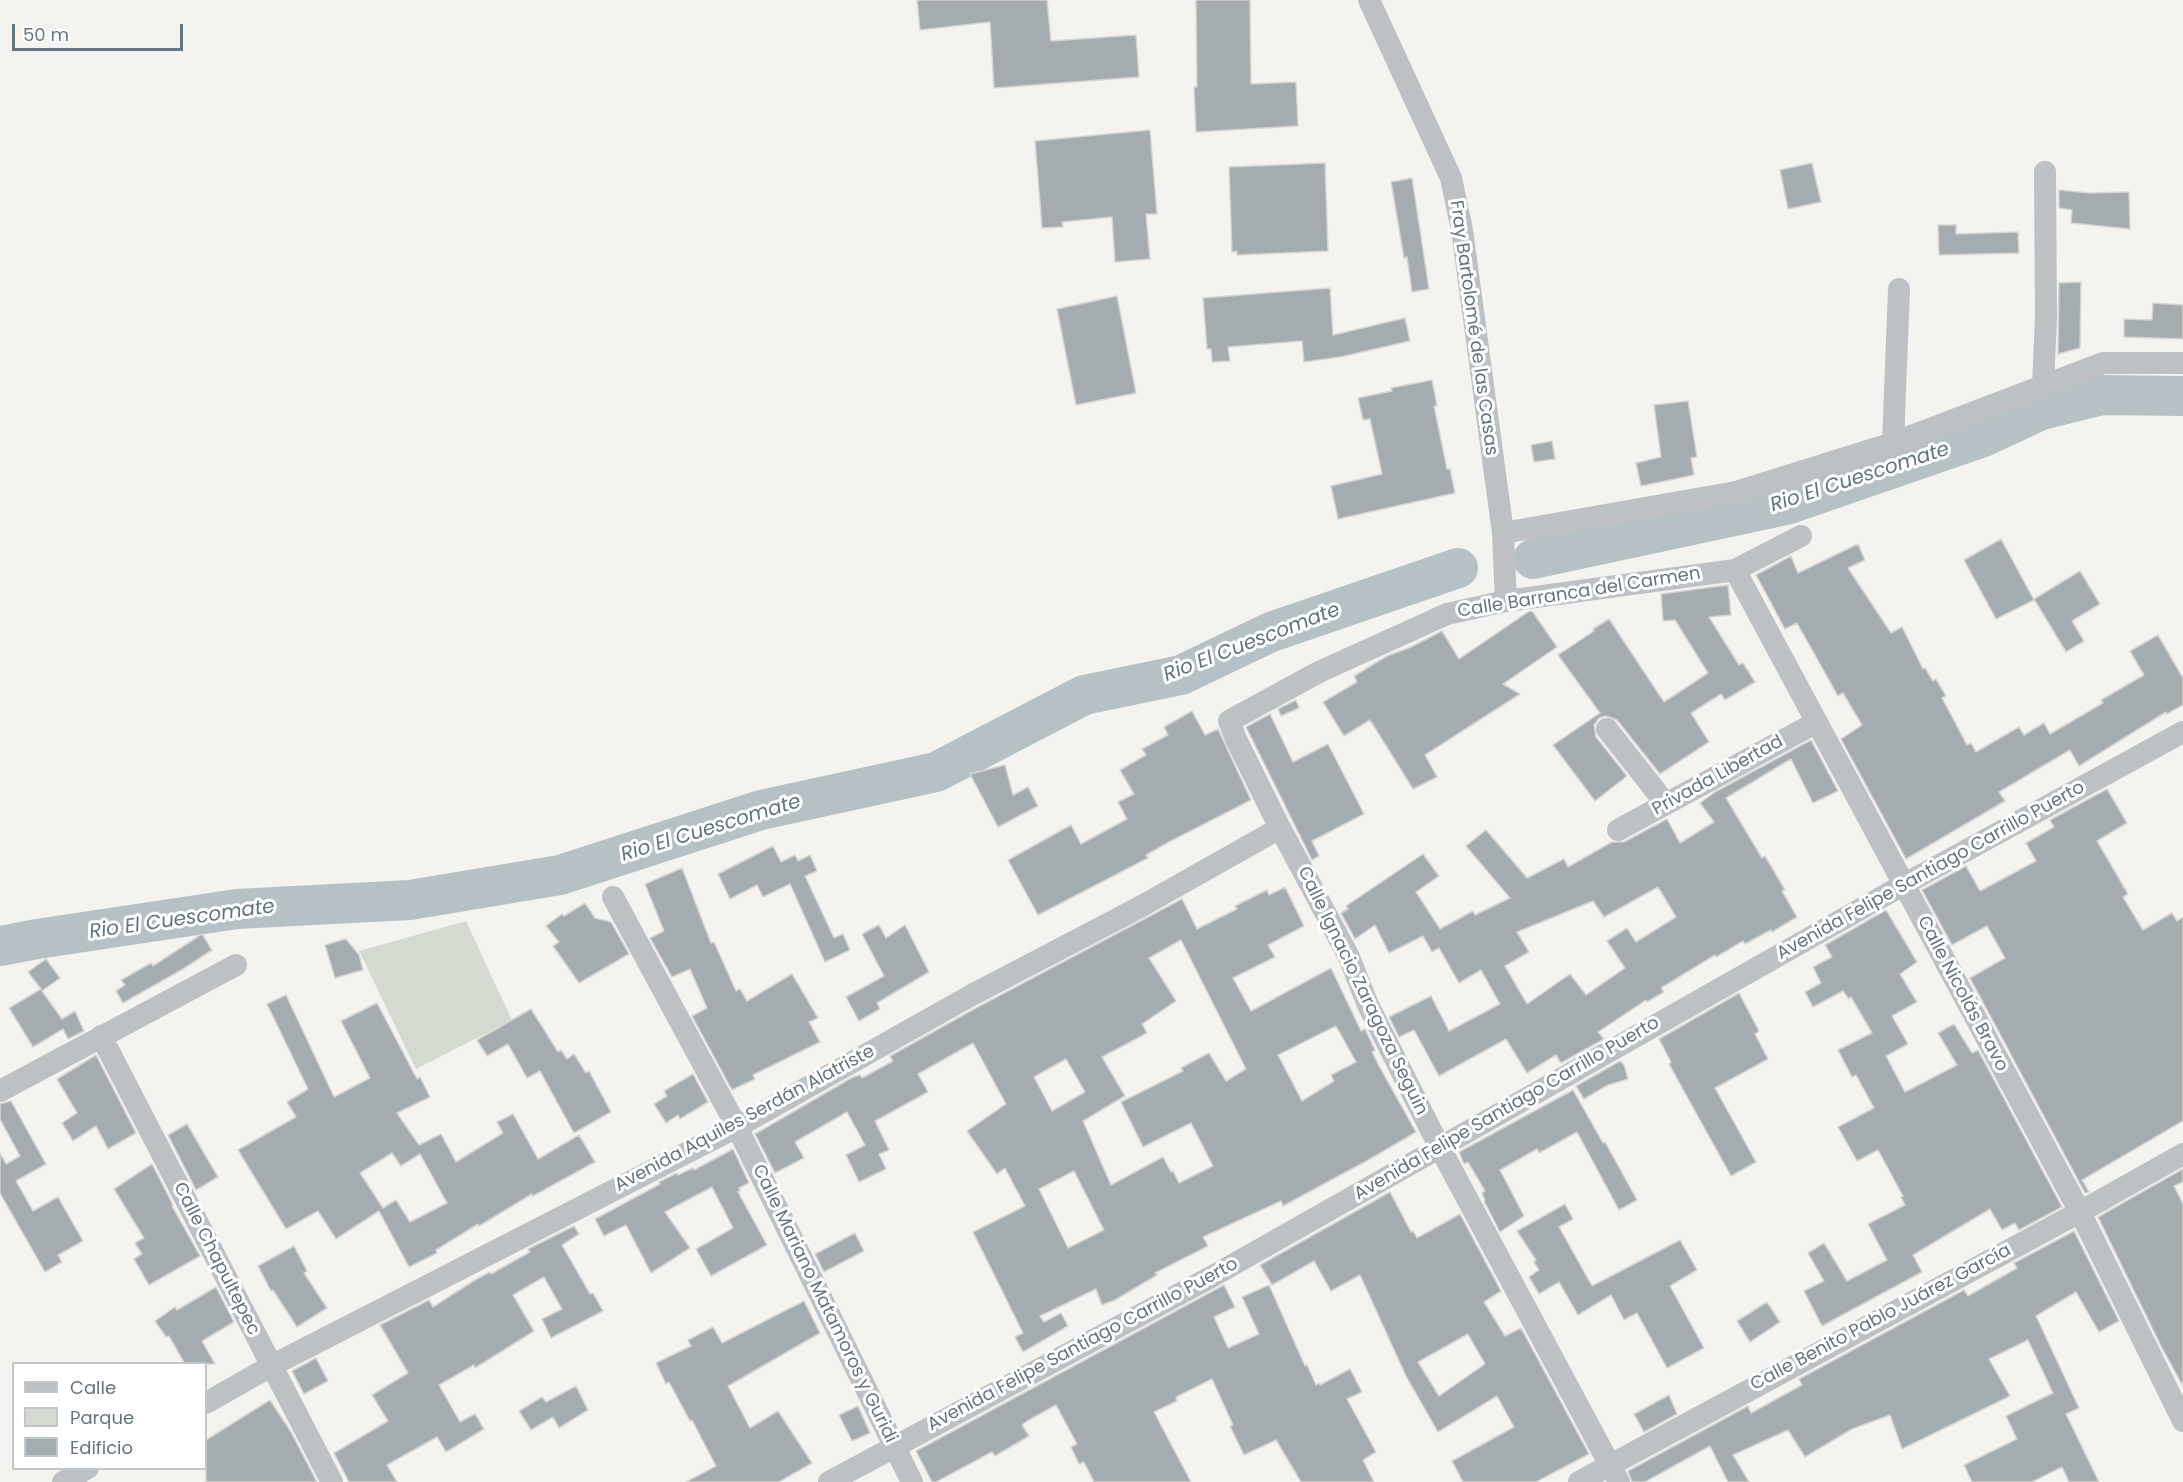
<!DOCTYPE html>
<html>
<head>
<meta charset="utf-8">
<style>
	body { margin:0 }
	#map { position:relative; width:2183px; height:1482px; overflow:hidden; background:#f4f3f0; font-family:Poppins,sans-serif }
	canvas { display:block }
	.legend { position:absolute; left:12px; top:1362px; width:195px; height:108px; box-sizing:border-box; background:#fff; border:2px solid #c1c7cb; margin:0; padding:8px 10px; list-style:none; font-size:18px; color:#65747e }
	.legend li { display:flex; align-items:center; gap:12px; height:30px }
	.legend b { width:30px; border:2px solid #c1c7cb }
	.scale { position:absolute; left:12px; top:24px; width:171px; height:27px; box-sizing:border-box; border:3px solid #65747e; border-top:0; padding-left:8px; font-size:18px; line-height:21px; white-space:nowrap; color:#65747e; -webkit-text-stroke:4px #fff; paint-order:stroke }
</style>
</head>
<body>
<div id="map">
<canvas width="2183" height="1482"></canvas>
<ul class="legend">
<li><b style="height:8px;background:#bdc1c4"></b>Calle</li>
<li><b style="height:16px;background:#d5dad1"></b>Parque</li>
<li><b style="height:16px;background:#a5acb0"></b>Edificio</li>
</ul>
<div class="scale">50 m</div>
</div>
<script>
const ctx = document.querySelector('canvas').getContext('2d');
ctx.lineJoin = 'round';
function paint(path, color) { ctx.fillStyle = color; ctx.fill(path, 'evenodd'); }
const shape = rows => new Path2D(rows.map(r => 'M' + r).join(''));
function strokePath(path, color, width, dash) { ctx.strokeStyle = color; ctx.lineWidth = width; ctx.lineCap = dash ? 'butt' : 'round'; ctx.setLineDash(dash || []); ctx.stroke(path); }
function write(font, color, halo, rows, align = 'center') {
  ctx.font = font + ' Poppins,sans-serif'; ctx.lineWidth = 6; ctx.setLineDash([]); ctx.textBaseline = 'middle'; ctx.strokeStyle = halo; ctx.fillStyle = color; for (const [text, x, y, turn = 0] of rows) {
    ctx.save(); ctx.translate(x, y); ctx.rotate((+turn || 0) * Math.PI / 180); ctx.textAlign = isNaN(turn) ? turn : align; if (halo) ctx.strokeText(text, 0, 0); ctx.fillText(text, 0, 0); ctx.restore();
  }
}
paint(shape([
	[466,921,512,1020,416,1069,359,951]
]), '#d5dad1');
strokePath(shape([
	[1533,559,1786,505,1983,437,2041,410,2102,395,2183,396],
	[0,946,37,939,237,909,410,900,560,875,761,810,936,772,1084,695,1181,675,1271,632,1458,568]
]), '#b6c1c5', 40);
const building = shape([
	[917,0,1047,0,1051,41,1136,35,1139,77,994,88,990,22,920,30,917,0],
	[1196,0,1250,0,1251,84,1296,82,1298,126,1196,132,1194,87,1197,87,1196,0],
	[1150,130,1157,214,1146,214,1150,259,1115,262,1112,217,1062,222,1063,227,1042,228,1035,141,1150,130],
	[1325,163,1328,251,1237,255,1237,251,1232,252,1229,167,1325,163],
	[1812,163,1821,202,1788,209,1780,170,1812,163],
	[1412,178,1429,289,1412,292,1407,257,1404,258,1391,182,1412,178],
	[2059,190,2090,193,2129,192,2130,229,2071,223,2072,210,2059,208,2059,190],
	[1938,225,1956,225,1956,234,2018,232,2019,253,1939,255,1938,225],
	[2081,282,2080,348,2058,354,2059,283,2081,282],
	[1330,288,1333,335,1405,318,1410,341,1340,357,1304,362,1302,341,1228,347,1230,361,1212,362,1211,349,1207,349,1203,298,1330,288],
	[1117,296,1136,393,1076,405,1057,309,1117,296],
	[2153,303,2183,305,2183,339,2124,337,2124,319,2152,320,2153,303],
	[1432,380,1437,406,1434,406,1447,469,1450,469,1455,493,1338,519,1331,486,1382,474,1370,419,1363,420,1358,398,1392,391,1391,388,1432,380],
	[1688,401,1697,457,1691,458,1694,475,1641,486,1636,463,1661,457,1654,405,1688,401],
	[1552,441,1555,459,1534,462,1531,445,1552,441],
	[2001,539,2034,600,1996,619,1964,560,2001,539],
	[1858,544,1865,560,1848,568,1891,633,1902,627,1923,669,1925,668,1933,681,1936,679,1946,696,1942,698,1967,745,1971,743,1976,752,2019,727,2024,735,2044,723,2050,734,2103,703,2101,700,2144,675,2130,651,2158,635,2183,678,2183,705,2167,714,2166,712,2079,766,2070,750,1999,792,2005,801,1906,859,1841,739,1862,725,1843,693,1838,696,1797,623,1785,629,1756,575,1791,556,1798,573,1858,544],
	[2080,571,2100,604,2072,621,2084,641,2066,652,2034,599,2080,571],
	[1728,585,1731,615,1709,617,1739,665,1743,663,1755,682,1725,700,1721,694,1691,713,1709,742,1660,774,1617,720,1606,716,1599,718,1594,725,1596,737,1627,776,1595,801,1553,745,1600,713,1558,655,1594,631,1593,629,1609,619,1664,702,1708,673,1675,620,1663,621,1661,594,1728,585],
	[1532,611,1557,647,1503,684,1520,694,1425,755,1437,777,1413,789,1370,720,1344,736,1323,702,1357,682,1354,676,1387,656,1411,647,1442,631,1459,659,1528,612,1532,611],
	[1296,700,1299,708,1281,716,1278,709,1296,700],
	[1192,711,1205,735,1218,729,1251,800,1169,842,1146,855,1148,858,1038,915,1008,860,1071,825,1081,844,1127,819,1118,802,1134,794,1120,770,1146,755,1142,749,1168,735,1164,727,1192,711],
	[1270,714,1293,762,1328,744,1364,814,1312,841,1319,856,1312,860,1246,727,1270,714],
	[1811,740,1838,791,1813,803,1791,759,1726,798,1762,858,1765,856,1785,890,1782,891,1797,917,1772,932,1771,930,1745,944,1743,941,1716,957,1715,955,1661,988,1664,992,1647,1002,1646,1000,1598,1032,1604,1039,1561,1063,1556,1055,1527,1073,1506,1039,1439,1076,1414,1030,1399,1037,1389,1017,1431,996,1449,1031,1500,1004,1481,970,1459,983,1439,948,1432,952,1423,936,1389,953,1375,925,1355,939,1341,913,1348,909,1346,906,1423,854,1439,876,1416,892,1440,929,1473,911,1475,915,1510,898,1466,846,1486,830,1527,878,1564,859,1568,867,1612,842,1624,842,1667,819,1680,843,1714,822,1700,803,1715,792,1811,740],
	[1658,887,1676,917,1636,942,1627,928,1607,941,1625,968,1586,995,1570,974,1527,1004,1505,966,1529,952,1517,932,1593,901,1604,917,1658,887],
	[1005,765,1013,795,1028,787,1038,806,998,827,970,774,1005,765],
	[2107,789,2127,823,2097,841,2128,894,2123,897,2143,930,2172,913,2177,921,2183,917,2183,1121,2082,1180,2089,1192,2085,1193,1970,978,2005,958,1987,926,1952,945,1922,890,1966,866,1980,891,2036,861,2026,843,2054,827,2050,820,2107,789],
	[773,846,781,862,795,855,798,861,810,855,817,871,805,876,834,938,843,934,850,950,825,962,790,884,763,897,757,885,730,899,718,874,773,846],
	[682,868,711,943,714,942,736,991,740,989,747,1001,792,974,818,1018,809,1022,820,1042,753,1075,755,1079,732,1090,692,1016,707,1008,690,969,672,977,650,938,664,931,645,884,682,868],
	[1285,887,1304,926,1268,945,1275,957,1233,978,1251,1011,1331,968,1361,1031,1365,1029,1375,1050,1372,1052,1379,1066,1416,1132,1370,1159,1283,1206,1281,1201,1203,1237,1208,1246,1155,1273,1157,1275,1115,1300,1102,1305,1096,1289,1040,1316,1044,1322,1061,1313,1068,1326,1023,1352,1015,1337,1023,1333,973,1232,1025,1206,1005,1168,997,1174,967,1131,1006,1104,973,1043,918,1074,928,1092,875,1121,889,1150,879,1154,886,1169,859,1182,846,1155,865,1145,847,1112,795,1142,804,1158,775,1173,755,1134,853,1077,860,1075,862,1078,893,1061,890,1056,976,1008,1182,899,1197,929,1237,909,1235,906,1267,890,1269,895,1285,887],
	[1181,940,1246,1069,1226,1081,1209,1053,1181,1068,1183,1071,1121,1102,1143,1147,1191,1123,1213,1166,1179,1183,1173,1171,1171,1172,1163,1157,1111,1185,1083,1121,1125,1096,1102,1057,1147,1033,1142,1024,1176,1001,1149,958,1181,940],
	[1336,1026,1356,1062,1331,1075,1334,1081,1302,1101,1278,1055,1336,1026],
	[1066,1059,1085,1092,1052,1111,1034,1077,1066,1059],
	[1074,1171,1104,1230,1068,1248,1039,1189,1074,1171],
	[585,903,595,918,611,922,629,954,579,983,553,946,559,942,546,926,562,914,564,916,585,903],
	[1886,910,1917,962,1900,974,1917,1002,1892,1016,1908,1044,1886,1056,1905,1092,1957,1065,1938,1033,1954,1024,1972,1053,1978,1050,2062,1207,2019,1230,2015,1223,2002,1230,1990,1209,1913,1255,1922,1272,1822,1326,1804,1291,1824,1281,1808,1253,1824,1243,1847,1281,1887,1260,1868,1224,1905,1205,1901,1197,1903,1196,1878,1150,1857,1161,1838,1127,1874,1108,1856,1075,1852,1077,1838,1050,1872,1033,1851,997,1849,999,1843,991,1813,1007,1805,992,1821,983,1813,967,1832,957,1825,945,1886,910],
	[879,925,886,938,905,925,929,972,877,1003,880,1009,859,1021,846,997,884,976,862,934,879,925],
	[202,934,212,950,183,969,123,1003,116,991,125,985,121,980,151,963,153,966,202,934],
	[346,939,359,955,363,970,335,978,325,945,346,939],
	[46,959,60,978,42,991,62,1019,75,1011,84,1031,68,1039,63,1029,33,1047,9,1008,41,989,28,972,46,959],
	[1739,993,1759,1031,1755,1034,1768,1059,1715,1088,1756,1162,1731,1176,1669,1064,1671,1062,1659,1039,1739,993],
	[286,995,334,1097,370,1078,341,1021,377,1003,417,1079,420,1077,430,1097,397,1113,419,1145,441,1134,456,1162,503,1133,497,1122,513,1114,538,1159,579,1135,595,1162,533,1196,532,1194,479,1226,478,1224,436,1250,437,1253,409,1267,379,1211,336,1239,318,1211,286,1229,238,1150,296,1117,287,1102,308,1089,267,1004,286,995],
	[392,1153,401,1166,420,1154,447,1203,410,1222,396,1200,383,1208,360,1173,392,1153],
	[531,1009,558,1052,561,1050,567,1059,574,1054,586,1073,589,1071,611,1112,574,1133,540,1071,527,1078,508,1044,487,1056,477,1040,531,1009],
	[96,1055,136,1133,108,1149,96,1126,73,1141,62,1123,77,1113,57,1079,96,1055],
	[1620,1061,1624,1065,1628,1079,1608,1085,1584,1099,1576,1086,1620,1061],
	[693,1074,708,1102,680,1119,678,1115,666,1123,654,1104,667,1096,664,1091,693,1074],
	[1573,1090,1603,1143,1605,1142,1637,1200,1619,1210,1577,1132,1539,1153,1537,1149,1500,1170,1524,1216,1500,1232,1484,1201,1485,1200,1482,1193,1485,1191,1468,1162,1464,1164,1459,1152,1573,1090],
	[11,1101,46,1164,16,1181,33,1211,58,1197,83,1241,58,1255,62,1262,45,1272,0,1193,0,1153,6,1164,20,1156,0,1119,0,1104,11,1101],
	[187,1124,218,1177,196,1190,168,1135,187,1124],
	[733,1149,749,1183,739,1188,740,1191,738,1192,767,1245,711,1276,696,1249,733,1228,712,1187,665,1212,690,1248,651,1273,626,1225,604,1236,595,1219,660,1184,659,1182,677,1173,678,1175,693,1168,694,1170,733,1149],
	[152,1164,173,1205,172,1206,200,1256,149,1285,134,1259,142,1254,135,1243,144,1238,114,1189,152,1164],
	[2183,1169,2183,1182,2174,1186,2183,1204,2183,1386,2162,1348,2098,1217,2183,1169],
	[1390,1192,1411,1232,1413,1231,1417,1238,1460,1214,1501,1291,1484,1302,1505,1336,1521,1328,1589,1454,1536,1482,1463,1482,1452,1461,1514,1427,1497,1396,1438,1432,1406,1376,1360,1275,1331,1291,1314,1261,1272,1285,1260,1265,1390,1192],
	[1468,1334,1485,1364,1439,1396,1418,1362,1468,1334],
	[1565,1204,1573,1219,1559,1227,1592,1286,1680,1240,1697,1270,1670,1286,1704,1348,1667,1368,1637,1313,1624,1320,1611,1295,1578,1315,1559,1282,1539,1294,1529,1277,1539,1270,1534,1262,1536,1260,1517,1231,1565,1204],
	[574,1226,579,1234,562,1245,590,1294,593,1293,603,1311,551,1338,542,1319,562,1309,544,1277,513,1295,534,1331,475,1368,474,1365,439,1385,460,1422,475,1414,484,1429,446,1452,437,1437,387,1465,397,1482,349,1482,334,1453,388,1421,372,1395,408,1373,380,1325,429,1300,433,1307,475,1280,490,1272,491,1274,530,1252,528,1249,574,1226],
	[2074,1231,2119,1321,2099,1332,2076,1292,2036,1316,2079,1408,2066,1414,2099,1482,2069,1482,2062,1467,2032,1482,1972,1482,1964,1465,2017,1439,2006,1416,2053,1393,2028,1340,1989,1359,2010,1396,1902,1449,1890,1415,1852,1429,1805,1457,1788,1430,1733,1455,1749,1482,1728,1482,1710,1446,1645,1482,1632,1482,1628,1471,1748,1406,1751,1413,1802,1385,1799,1379,1964,1290,1968,1296,2017,1268,2014,1263,2074,1231],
	[855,1233,864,1251,824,1272,815,1254,855,1233],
	[294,1246,307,1271,304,1273,327,1308,297,1327,273,1290,271,1291,258,1266,294,1246],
	[1224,1285,1235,1307,1214,1317,1228,1348,1259,1334,1242,1297,1269,1285,1305,1366,1307,1365,1316,1385,1319,1383,1320,1385,1350,1369,1362,1392,1347,1399,1376,1452,1363,1460,1374,1482,1301,1482,1276,1440,1244,1455,1230,1426,1233,1425,1212,1379,1176,1397,1177,1401,1154,1412,1191,1482,1094,1482,1084,1462,1079,1464,1071,1447,1077,1444,1056,1405,1027,1421,1022,1425,1029,1436,995,1456,992,1452,936,1482,932,1482,916,1451,1224,1285],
	[216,1287,234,1322,202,1341,215,1364,185,1364,169,1336,166,1337,155,1321,175,1307,177,1310,216,1287],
	[804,1301,820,1333,728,1386,750,1428,778,1411,812,1463,779,1482,686,1482,716,1466,692,1420,690,1421,669,1382,666,1384,656,1363,691,1346,688,1340,713,1327,722,1343,804,1301],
	[1767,1302,1780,1322,1750,1342,1737,1321,1767,1302],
	[316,1358,328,1381,304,1394,292,1371,316,1358],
	[576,1386,588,1410,559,1428,553,1417,531,1430,519,1411,542,1397,546,1402,576,1386],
	[1669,1395,1677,1414,1644,1432,1634,1414,1669,1395],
	[270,1400,291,1432,317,1482,206,1482,206,1440,270,1400],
	[858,1406,870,1433,852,1441,839,1415,858,1406]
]);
paint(building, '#a5acb0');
strokePath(building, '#d5d5d3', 1.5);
strokePath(shape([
	[1369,0,1451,178,1462,230,1503,533,1506,601],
	[2043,386,2046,317,2045,172],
	[1893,443,1899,289],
	[1503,533,1736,492,1893,443,2103,363,2183,363],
	[1735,570,2080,1212,2183,1421],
	[1607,729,1666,804],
	[1618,830,1817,722],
	[613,897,737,1127,912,1482],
	[101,1036,332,1482],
	[0,1091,236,965],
	[206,1403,271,1366,737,1127,970,996,1140,907,1280,828],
	[63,1482,88,1468],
	[829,1482,1213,1276,1903,885,2183,732],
	[1579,1482,2080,1212,2183,1154],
	[1619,1482,1440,1148,1368,1005,1349,957,1280,828,1236,739,1229,721,1319,672,1447,614,1506,601,1735,570,1801,536]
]), '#bdc1c4', 22);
write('18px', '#65747e', '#fff', [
	["Fray Bartolomé de las Casas",1473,328,82],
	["Calle Barranca del Carmen",1579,593,-9],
	["Privada Libertad",1718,776,-29],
	["Avenida Felipe Santiago Carrillo Puerto",1931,871,-29],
	["Calle Ignacio Zaragoza Seguin",1362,991,64],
	["Calle Nicolás Bravo",1962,994,62],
	["Avenida Felipe Santiago Carrillo Puerto",1507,1109,-30],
	["Avenida Aquiles Serdán Alatriste",745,1119,-28],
	["Calle Chapultepec",216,1259,63],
	["Calle Mariano Matamoros y Guridi",824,1304,64],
	["Calle Benito Pablo Juárez García",1881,1318,-28],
	["Avenida Felipe Santiago Carrillo Puerto",1083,1345,-28]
]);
write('italic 20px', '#61767c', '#fff', [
	["Rio El Cuescomate",1860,478,-18],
	["Rio El Cuescomate",1252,643,-21],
	["Rio El Cuescomate",711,829,-17],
	["Rio El Cuescomate",182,920,-8]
]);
</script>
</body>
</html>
